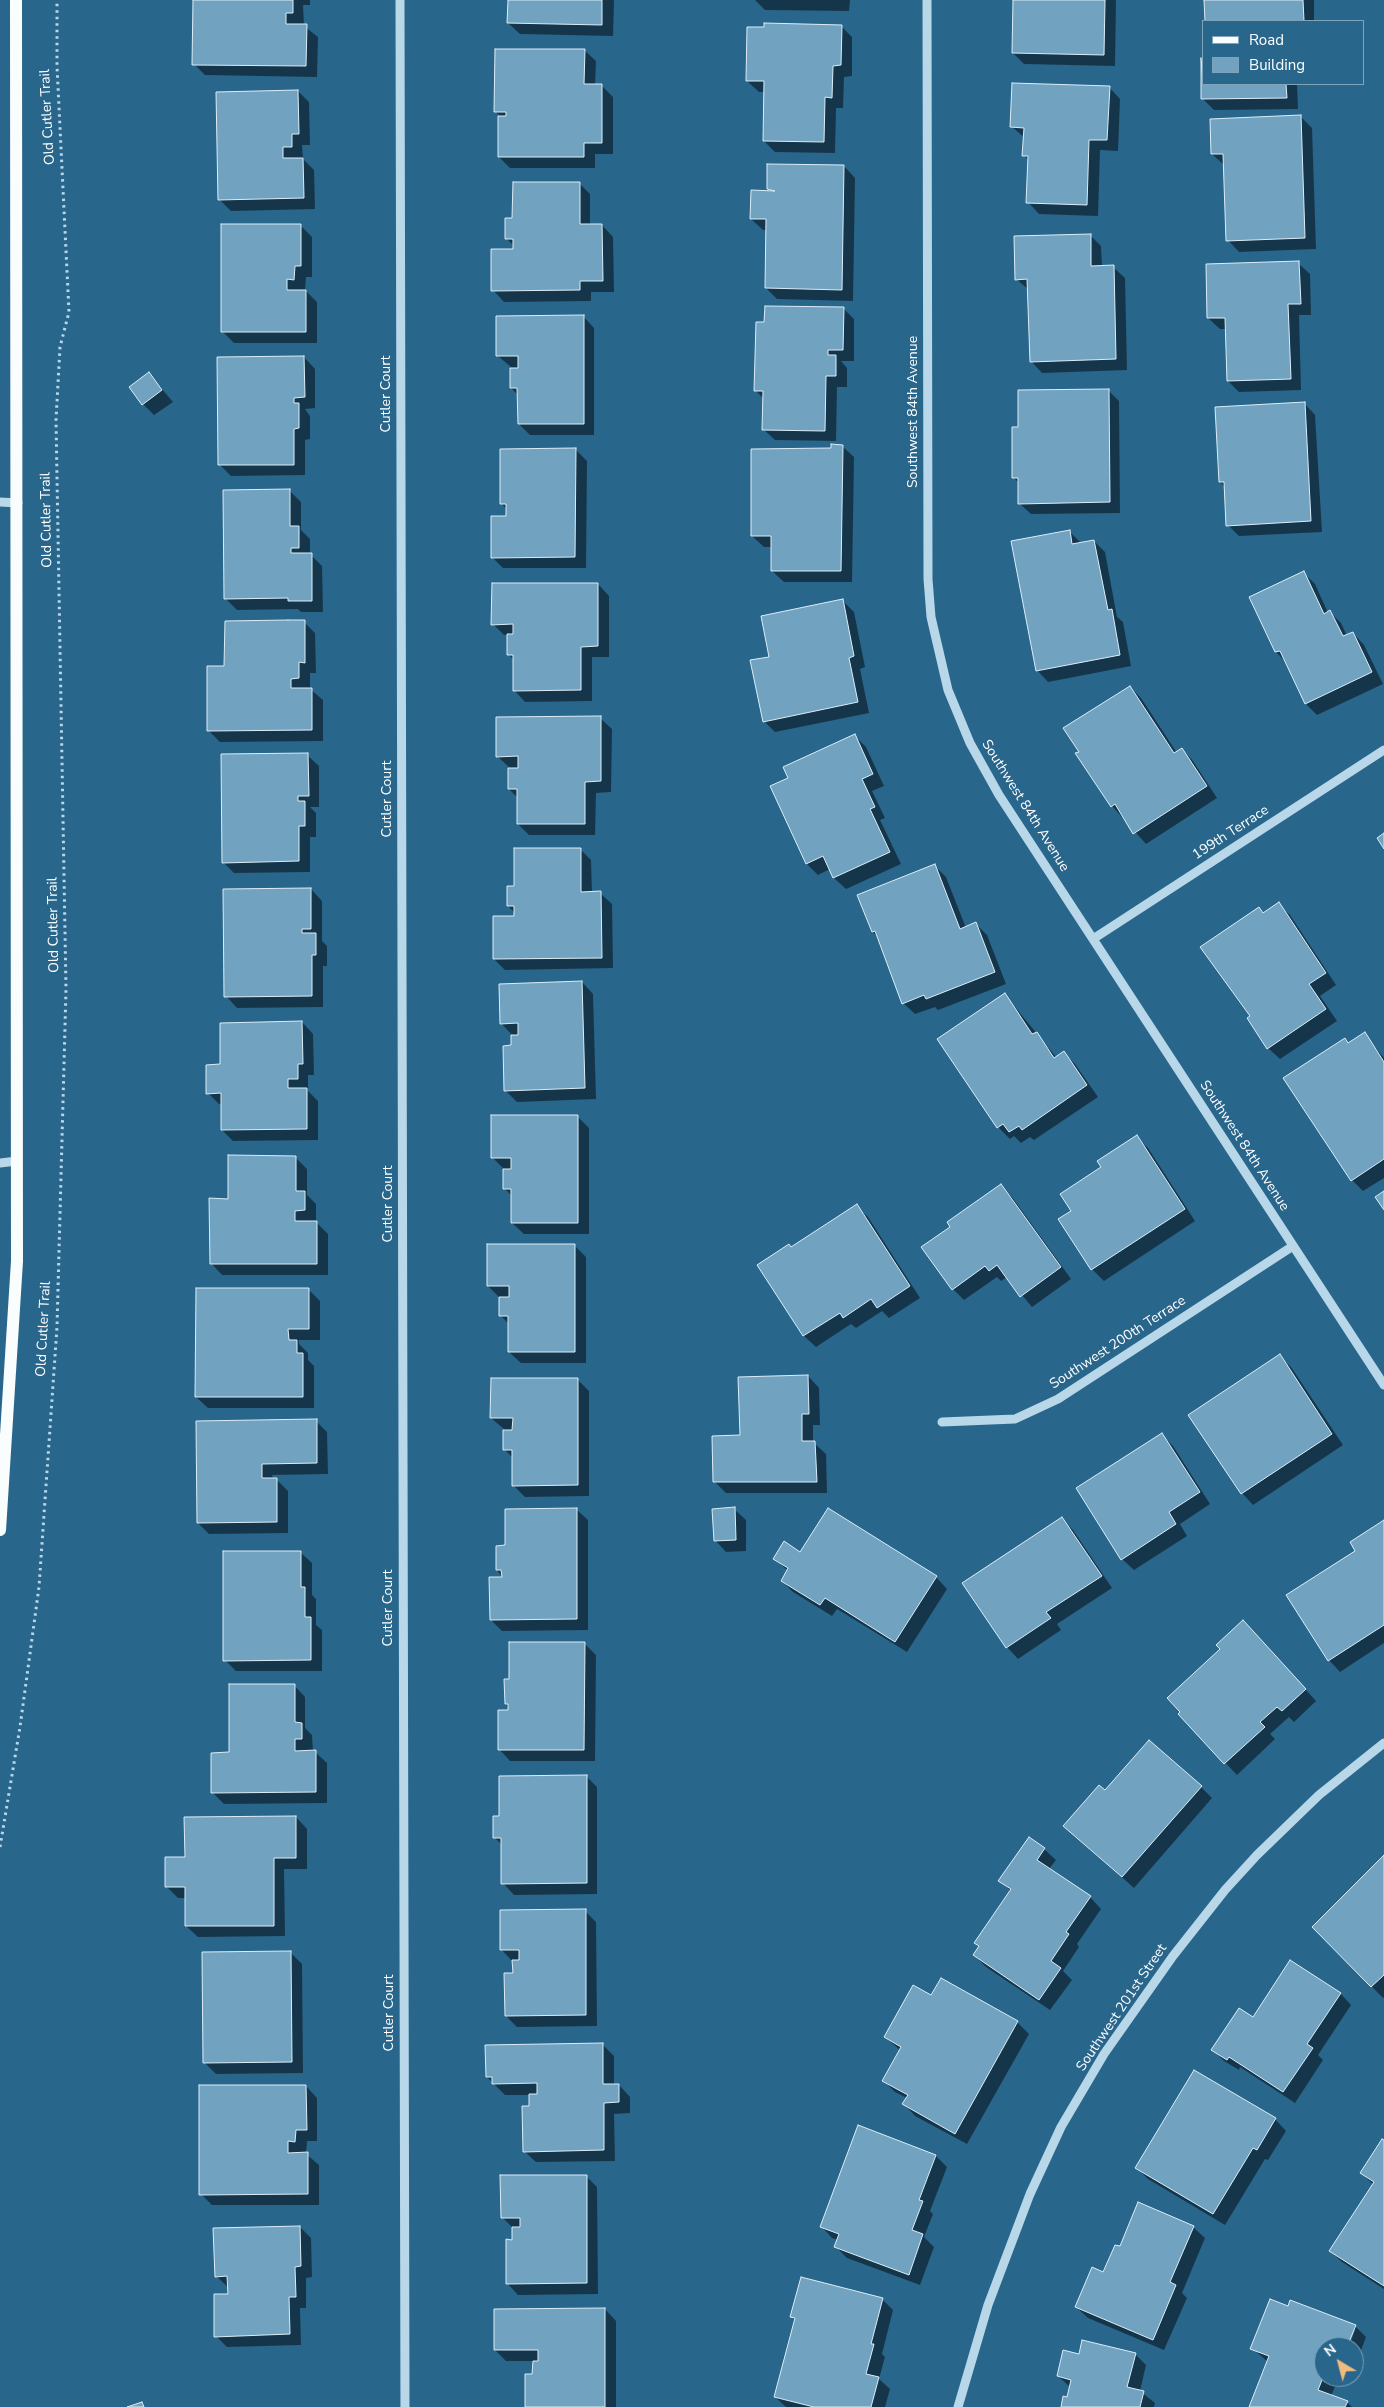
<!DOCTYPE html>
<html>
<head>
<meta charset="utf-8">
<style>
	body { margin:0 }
	#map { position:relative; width:1384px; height:2407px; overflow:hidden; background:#29668b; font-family:"Nunito Sans",sans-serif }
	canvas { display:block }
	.legend { position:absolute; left:1202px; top:20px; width:162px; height:65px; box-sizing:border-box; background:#29668b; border:1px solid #7fa3b9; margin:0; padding:6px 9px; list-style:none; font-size:15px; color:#fff }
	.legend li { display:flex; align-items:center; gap:10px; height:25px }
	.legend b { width:25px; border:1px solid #7fa3b9 }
	.north { position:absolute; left:1314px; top:2337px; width:50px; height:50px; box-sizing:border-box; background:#29668b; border:1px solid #7fa3b9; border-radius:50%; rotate:323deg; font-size:14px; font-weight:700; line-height:20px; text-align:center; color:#fff }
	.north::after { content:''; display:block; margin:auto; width:18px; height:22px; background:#f1bb7e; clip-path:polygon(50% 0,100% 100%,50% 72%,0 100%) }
</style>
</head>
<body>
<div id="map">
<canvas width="1384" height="2407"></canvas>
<ul class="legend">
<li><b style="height:6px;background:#fafdfe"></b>Road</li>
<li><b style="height:14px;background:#71a3c0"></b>Building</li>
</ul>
<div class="north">N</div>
</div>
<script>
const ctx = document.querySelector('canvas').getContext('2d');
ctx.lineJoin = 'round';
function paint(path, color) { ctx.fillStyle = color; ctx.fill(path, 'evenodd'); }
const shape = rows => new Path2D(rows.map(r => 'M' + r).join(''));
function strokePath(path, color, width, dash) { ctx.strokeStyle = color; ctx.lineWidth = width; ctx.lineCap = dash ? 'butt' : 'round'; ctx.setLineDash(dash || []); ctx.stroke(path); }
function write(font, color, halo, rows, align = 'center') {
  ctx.font = font + ' "Nunito Sans",sans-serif'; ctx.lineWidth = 5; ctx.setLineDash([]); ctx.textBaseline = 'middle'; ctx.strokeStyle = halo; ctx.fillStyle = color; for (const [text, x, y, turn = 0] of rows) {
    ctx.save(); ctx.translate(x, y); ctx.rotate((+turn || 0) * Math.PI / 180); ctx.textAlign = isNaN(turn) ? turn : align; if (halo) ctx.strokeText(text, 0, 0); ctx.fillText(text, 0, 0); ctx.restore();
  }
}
paint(shape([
	[195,0,310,0,310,5,303,5,304,26,318,37,317,77,205,75,194,64],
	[509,0,614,0,613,36,520,34,508,23],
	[755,0,850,0,849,11,765,10],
	[1014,0,1116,0,1115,66,1024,64,1013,53],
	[1206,0,1314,0,1314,21,1206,21],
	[841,26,852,37,852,76,844,77,843,108,836,108,835,153,775,152,764,141,765,92,759,92,747,81],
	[584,50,596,61,595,85,601,85,613,97,613,154,595,154,595,168,510,168,499,157,501,117,496,112],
	[1203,59,1203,84,1297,84,1298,109,1214,110,1203,99],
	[1109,87,1120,99,1118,151,1100,150,1098,216,1039,214,1028,202,1029,161,1024,155,1025,138,1012,127],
	[298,91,309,102,310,145,302,145,303,159,314,170,315,209,231,211,219,199],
	[1301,117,1312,128,1316,249,1239,252,1228,240,1224,165,1212,154],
	[844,166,855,178,853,301,777,299,766,288,767,230,763,230,751,219,771,192,768,189],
	[579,183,590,194,590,226,602,225,613,237,614,292,591,292,591,301,504,302,493,290,514,246,506,238,514,219],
	[300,225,312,237,312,277,306,277,305,290,317,302,317,343,234,343,223,332],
	[1090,235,1101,246,1102,267,1113,267,1125,278,1127,370,1042,373,1031,361,1029,290,1016,279],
	[1298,263,1310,274,1311,315,1299,315,1301,390,1239,392,1228,381,1226,329,1220,329,1208,318],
	[843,308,854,319,854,361,841,361,847,368,847,387,837,387,836,441,775,440,763,429,764,399,755,390,766,323],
	[583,316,594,328,594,435,530,435,519,424,518,395,511,388,511,367,498,356],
	[304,357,315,369,315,408,305,409,310,416,310,439,305,440,305,475,231,476,220,465],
	[149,374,173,402,154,415,143,404],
	[1108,390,1119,401,1120,513,1031,514,1019,503,1020,484,1013,477,1019,429],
	[1304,403,1315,415,1322,532,1239,536,1228,525,1226,488,1220,482],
	[842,446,854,457,852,582,784,582,772,571,772,547,764,547,752,536,833,449],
	[575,449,587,461,586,568,503,568,492,557,507,517,507,510,502,504],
	[290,491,301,502,301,530,310,539,310,554,322,566,323,612,301,612,298,609,237,610,226,599],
	[1069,531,1081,543,1094,541,1105,552,1117,617,1123,622,1131,666,1048,682,1037,670],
	[1304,573,1315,584,1328,613,1330,612,1341,623,1347,636,1353,633,1364,645,1383,684,1317,715,1306,704,1286,662,1276,652,1251,598],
	[598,584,609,596,609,657,592,657,592,701,525,702,514,690,515,661,508,654,508,635,504,635,493,624],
	[843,601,854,612,865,667,860,669,869,713,775,732,764,721,770,658],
	[304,622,315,633,316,673,310,673,310,689,323,700,323,741,220,742,208,730,226,667],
	[1130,687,1141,698,1177,753,1182,749,1193,761,1217,798,1146,844,1112,806,1080,752],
	[600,718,612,729,611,792,596,793,595,835,529,835,518,824,518,798,509,789,510,768,497,756],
	[854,735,866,747,884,786,872,791,885,818,880,820,901,864,846,889,834,878,830,869,818,875,807,864,771,787,789,779],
	[307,755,319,766,319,807,310,807,316,813,316,837,310,837,310,872,234,873,223,862],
	[580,849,591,860,592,893,600,893,612,904,613,968,505,970,494,959,515,917,515,913,508,906,515,887],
	[935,866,946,877,966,928,976,924,987,935,1006,984,938,1010,935,1007,915,1014,903,1003,878,937,873,932],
	[311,889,322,901,322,941,327,946,327,966,323,966,323,1007,237,1008,226,996],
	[1278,904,1290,915,1336,985,1320,996,1337,1021,1280,1059,1268,1048,1252,1016,1259,909,1264,914],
	[582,982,593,994,596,1099,517,1102,505,1090,512,1035,501,1023],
	[1005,995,1057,1058,1064,1053,1075,1064,1098,1097,1034,1140,1030,1137,1021,1143,1014,1136,1010,1139,998,1127,939,1040],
	[302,1022,313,1034,314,1075,308,1075,308,1090,307,1090,318,1101,318,1140,233,1141,222,1130,222,1104,219,1104,208,1093,222,1066],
	[1364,1034,1384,1058,1384,1178,1363,1191,1352,1180,1345,1040,1349,1044],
	[577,1116,589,1128,589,1234,524,1234,512,1223,513,1197,504,1188,504,1169,492,1157],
	[1136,1137,1148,1148,1195,1221,1104,1281,1092,1269,1059,1219,1072,1211,1103,1167],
	[295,1157,307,1169,307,1195,316,1204,316,1222,328,1234,328,1275,222,1275,211,1263,229,1200],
	[1000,1185,1012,1197,1071,1279,1032,1307,1007,1277,1001,1281,997,1277,964,1300,953,1289,952,1227],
	[856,1206,868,1217,920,1298,889,1318,882,1311,856,1328,851,1324,816,1347,804,1336,759,1265,791,1249],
	[575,1246,586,1257,586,1363,521,1363,509,1352,510,1325,501,1316,499,1297,488,1286],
	[308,1289,320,1301,320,1340,299,1340,299,1344,308,1353,308,1360,314,1366,314,1408,208,1408,196,1397],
	[1279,1356,1291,1367,1343,1445,1253,1505,1242,1493,1190,1415],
	[808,1376,819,1388,820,1425,813,1425,813,1442,826,1454,827,1493,726,1493,714,1481,741,1436],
	[577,1379,589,1391,589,1496,525,1497,513,1485,513,1458,504,1449,504,1429,491,1418],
	[316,1421,327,1432,328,1474,272,1475,273,1479,276,1479,288,1491,288,1533,209,1534,198,1523,197,1422],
	[1162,1435,1173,1446,1210,1504,1180,1524,1187,1536,1134,1570,1122,1559],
	[576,1509,588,1520,588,1630,502,1631,491,1620,503,1578,497,1570,506,1546],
	[734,1509,746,1520,746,1551,726,1552,715,1540],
	[1062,1519,1073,1530,1112,1588,1057,1624,1061,1630,1018,1659,1007,1647],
	[1384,1522,1384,1643,1340,1672,1329,1660,1357,1551],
	[300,1552,312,1563,312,1595,316,1599,316,1625,322,1630,322,1671,236,1671,225,1660],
	[801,1553,936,1577,947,1589,907,1652,837,1609,832,1616,793,1592,782,1581,788,1571,775,1559],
	[1254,1633,1316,1701,1294,1722,1289,1717,1270,1734,1275,1739,1237,1775,1179,1714],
	[584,1643,596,1655,595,1761,510,1761,499,1749,509,1711,506,1704,510,1680],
	[294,1685,305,1697,305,1728,312,1735,313,1752,315,1752,327,1763,327,1803,224,1804,212,1792,230,1754],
	[586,1776,597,1787,597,1894,514,1895,503,1883,503,1846,495,1838,500,1817],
	[1201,1787,1212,1798,1134,1888,1064,1826],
	[296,1817,307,1829,307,1869,284,1869,285,1936,198,1937,186,1926,186,1898,178,1898,167,1887,186,1858],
	[1044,1849,1056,1860,1049,1869,1090,1897,1101,1909,1077,1944,1079,1947,1063,1971,1072,1980,1050,2010,986,1967,974,1955,980,1948,975,1943,1011,1891,1000,1880],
	[1384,1856,1384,1997,1383,1998,1313,1927],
	[585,1911,596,1922,597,2026,517,2027,506,2016,514,1974,512,1961,501,1949],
	[291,1953,302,1964,303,2073,216,2074,204,2062],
	[942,1980,1017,2022,1029,2034,967,2144,915,2116,904,2104,907,2098,895,2092,884,2081,901,2051,885,2037,932,1997],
	[1340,1993,1351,2005,1318,2055,1323,2060,1295,2103,1240,2067,1239,2070,1224,2061,1213,2050,1253,2019],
	[602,2044,614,2056,614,2085,619,2085,630,2097,630,2113,614,2114,615,2161,536,2162,524,2151,531,2108,530,2095,505,2095,487,2077],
	[306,2086,317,2098,317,2141,307,2141,306,2154,319,2165,319,2205,212,2205,201,2194],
	[1275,2119,1286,2131,1268,2160,1265,2159,1225,2225,1148,2179,1137,2168],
	[1384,2142,1384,2289,1342,2262,1330,2251,1374,2185,1361,2173],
	[936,2156,947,2167,930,2211,933,2214,924,2237,934,2247,920,2285,847,2258,836,2247,838,2240,832,2238,821,2226],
	[586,2176,597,2187,598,2294,518,2295,507,2283,513,2228,502,2217],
	[300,2227,311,2238,312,2277,306,2278,306,2308,300,2308,301,2345,227,2347,216,2336,229,2296,229,2288,216,2276],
	[1193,2227,1205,2238,1182,2293,1187,2298,1164,2350,1088,2318,1076,2307,1104,2274,1120,2248],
	[882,2299,893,2310,882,2354,885,2357,879,2379,890,2389,885,2407,786,2407,775,2397,795,2320,792,2317],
	[1289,2307,1355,2326,1366,2337,1354,2369,1354,2347,1349,2347,1355,2330,1352,2330,1346,2347,1324,2347,1324,2377,1339,2377,1331,2396,1347,2402,1352,2407,1250,2407,1268,2362,1252,2348],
	[605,2309,616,2321,616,2407,526,2407,534,2376,534,2361,506,2361,495,2350],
	[1135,2354,1146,2365,1140,2391,1155,2403,1154,2407,1062,2407,1068,2398,1070,2387,1058,2376,1080,2356]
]), '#0007');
const building = shape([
	[193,0,293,0,293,13,286,13,286,24,307,24,306,66,192,65,193,0],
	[508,0,602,0,602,25,507,23,508,0],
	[1013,0,1105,0,1104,55,1012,53,1013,0],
	[1204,0,1303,0,1304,21,1205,21,1204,0],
	[764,23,842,25,841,65,833,66,832,98,825,97,824,142,763,141,764,81,746,81,747,27,764,27,764,23],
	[495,49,585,49,584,84,602,84,602,143,584,143,584,157,498,157,498,116,506,116,506,112,494,112,495,49],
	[1201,58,1203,84,1286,84,1287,98,1201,99,1201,58],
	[1012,83,1110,86,1107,140,1089,140,1087,205,1026,203,1028,156,1022,156,1024,128,1010,127,1012,83],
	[298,90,299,134,292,134,292,147,283,147,283,158,303,158,304,198,218,200,216,92,298,90],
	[1301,115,1305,238,1226,241,1223,154,1211,154,1210,119,1301,115],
	[767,164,844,165,842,290,765,288,766,219,750,219,751,190,775,191,767,189,767,164],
	[513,182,580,182,580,224,602,224,603,281,580,281,580,290,491,291,491,249,513,249,513,239,505,239,505,218,512,218,513,182],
	[221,224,301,224,301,266,295,266,294,280,287,279,287,290,306,290,306,332,221,332,221,224],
	[1091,234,1091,266,1114,265,1116,359,1030,362,1027,279,1015,280,1014,236,1091,234],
	[1299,261,1301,304,1288,304,1291,379,1227,381,1225,318,1207,318,1206,264,1299,261],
	[765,306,844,307,843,350,828,350,828,355,836,355,836,376,826,376,825,431,762,430,763,391,754,391,756,322,764,322,765,306],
	[584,315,584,424,518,424,517,388,510,388,510,368,518,368,518,356,496,356,496,316,584,315],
	[304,356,305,397,294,398,294,403,299,403,299,428,294,429,294,465,218,465,217,357,304,356],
	[149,372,162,390,142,405,129,387,149,372],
	[1109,389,1110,502,1018,504,1018,478,1012,478,1012,427,1018,427,1018,390,1109,389],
	[1305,402,1311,521,1226,526,1224,482,1219,482,1215,407,1305,402],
	[831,444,843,445,841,571,771,571,771,536,751,536,751,449,831,448,831,444],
	[576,448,575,557,491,558,491,516,506,516,506,504,500,504,500,449,576,448],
	[290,489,290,526,299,526,299,548,291,548,291,553,312,553,312,601,288,601,288,598,224,599,223,490,290,489],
	[1070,530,1072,544,1094,540,1108,610,1112,609,1120,655,1036,671,1011,541,1070,530],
	[1304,571,1324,614,1330,610,1343,636,1353,632,1372,672,1305,704,1280,651,1275,652,1249,597,1304,571],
	[492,583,598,583,598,646,581,647,581,690,513,691,513,655,507,655,507,634,513,634,513,624,491,625,492,583],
	[843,599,854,656,849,658,858,702,763,722,750,660,769,657,761,616,843,599],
	[288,620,305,620,305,663,299,662,299,678,291,679,291,688,312,688,312,730,207,731,207,666,224,666,225,621,288,620],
	[1130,686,1174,753,1182,748,1207,786,1133,834,1115,804,1111,807,1075,753,1079,752,1063,728,1130,686],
	[601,716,601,781,585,782,585,824,517,824,517,789,508,789,508,768,518,768,518,756,496,757,496,717,601,716],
	[855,734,873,774,862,779,875,807,870,809,890,852,833,878,823,856,806,864,770,786,788,778,783,767,855,734],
	[308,753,309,796,298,796,298,801,305,801,305,826,299,826,299,861,222,863,221,754,308,753],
	[1384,833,1384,849,1377,838,1384,833],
	[514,848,581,848,581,892,601,891,602,958,493,959,493,916,514,916,514,906,507,906,507,886,514,886,514,848],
	[935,864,960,929,976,922,995,972,926,999,924,995,902,1004,875,931,872,932,857,895,935,864],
	[311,888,311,929,302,929,302,933,316,933,316,955,312,955,312,996,224,997,223,889,311,888],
	[1279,902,1326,973,1309,984,1326,1009,1267,1049,1247,1018,1250,1016,1200,947,1259,907,1263,913,1279,902],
	[582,981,585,1088,504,1091,503,1046,511,1045,511,1035,518,1035,518,1023,500,1024,499,984,582,981],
	[1005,993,1032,1034,1037,1032,1054,1058,1064,1051,1087,1085,1022,1130,1019,1126,1009,1132,1003,1124,997,1128,937,1039,1005,993],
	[302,1021,303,1064,298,1064,298,1079,288,1079,288,1088,307,1088,307,1129,221,1130,221,1093,206,1094,206,1065,220,1064,220,1023,302,1021],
	[1365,1032,1384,1062,1384,1159,1351,1181,1283,1078,1345,1038,1348,1043,1365,1032],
	[491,1115,578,1115,578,1223,511,1223,511,1189,503,1189,503,1169,511,1169,511,1158,491,1158,491,1115],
	[1137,1135,1185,1209,1091,1270,1058,1219,1071,1211,1060,1194,1101,1167,1097,1161,1137,1135],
	[228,1155,296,1156,296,1191,305,1191,305,1210,295,1211,295,1221,317,1221,317,1264,210,1264,209,1198,228,1199,228,1155],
	[1001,1184,1061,1267,1020,1297,997,1265,989,1271,985,1266,952,1290,921,1247,950,1227,947,1222,1001,1184],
	[1384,1191,1384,1210,1375,1197,1384,1191],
	[857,1204,910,1286,877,1308,871,1299,843,1318,840,1313,803,1336,757,1265,789,1244,791,1247,857,1204],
	[487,1244,575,1244,575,1352,508,1352,508,1316,499,1316,499,1297,509,1297,509,1286,487,1286,487,1244],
	[196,1288,309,1288,309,1329,288,1329,289,1340,297,1340,297,1353,303,1353,303,1397,195,1397,196,1288],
	[1280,1354,1332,1434,1241,1494,1188,1415,1280,1354],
	[808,1375,809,1414,802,1414,802,1441,815,1441,817,1482,713,1482,712,1436,740,1435,738,1377,808,1375],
	[491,1378,578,1378,578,1485,512,1486,512,1450,503,1450,503,1430,512,1430,513,1418,490,1418,491,1378],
	[317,1419,317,1463,262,1464,262,1478,277,1478,277,1522,197,1523,196,1421,317,1419],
	[1162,1433,1200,1492,1169,1512,1176,1524,1121,1560,1076,1488,1162,1433],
	[735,1507,736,1540,714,1541,712,1509,735,1507],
	[577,1508,577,1619,490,1620,489,1577,502,1577,501,1570,496,1570,496,1546,505,1545,505,1509,577,1508],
	[828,1508,937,1576,895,1642,825,1598,820,1605,781,1581,788,1568,773,1559,784,1541,800,1552,828,1508],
	[1062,1517,1102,1576,1046,1612,1051,1618,1006,1648,962,1583,1062,1517],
	[1384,1520,1384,1625,1328,1661,1286,1595,1355,1551,1350,1542,1384,1520],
	[223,1551,301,1551,301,1587,305,1587,305,1617,311,1617,311,1660,223,1661,223,1551],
	[1243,1620,1306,1689,1282,1711,1277,1707,1260,1722,1265,1727,1224,1764,1178,1714,1180,1712,1167,1698,1220,1649,1216,1645,1243,1620],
	[509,1642,585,1642,584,1750,498,1750,498,1710,508,1710,508,1704,505,1704,504,1679,509,1679,509,1642],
	[229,1684,295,1684,295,1722,302,1723,302,1739,295,1739,295,1751,316,1750,316,1792,211,1793,211,1753,229,1752,229,1684],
	[1149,1740,1202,1786,1122,1877,1063,1826,1099,1785,1105,1790,1149,1740],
	[587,1775,587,1883,501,1884,501,1838,493,1838,493,1816,499,1816,499,1776,587,1775],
	[296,1816,296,1858,274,1858,274,1926,185,1926,185,1887,165,1887,165,1857,185,1857,184,1817,296,1816],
	[1029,1837,1045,1848,1037,1860,1091,1896,1066,1932,1069,1934,1051,1961,1061,1968,1039,2000,973,1955,979,1946,974,1943,1011,1889,998,1881,1029,1837],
	[1384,1855,1384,1975,1371,1987,1312,1927,1384,1855],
	[586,1909,586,2015,505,2016,504,1973,513,1973,512,1960,519,1960,519,1950,500,1950,500,1910,586,1909],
	[291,1951,292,2062,203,2063,202,1952,291,1951],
	[1290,1960,1341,1993,1307,2044,1313,2048,1283,2092,1229,2057,1227,2060,1211,2050,1239,2008,1253,2017,1290,1960],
	[941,1978,1018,2021,955,2134,902,2104,908,2095,882,2081,901,2047,884,2037,913,1985,931,1995,941,1978],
	[603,2043,603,2084,619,2084,619,2102,604,2103,604,2150,523,2152,522,2106,529,2106,529,2094,537,2094,537,2083,492,2084,492,2077,486,2077,485,2045,603,2043],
	[1194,2070,1276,2118,1257,2150,1253,2148,1213,2214,1135,2168,1194,2070],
	[199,2085,306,2085,307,2130,296,2130,295,2142,288,2141,288,2153,308,2152,308,2194,199,2195,199,2085],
	[858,2125,936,2155,919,2200,923,2201,912,2230,923,2234,909,2275,834,2247,839,2234,820,2227,858,2125],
	[1382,2139,1384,2140,1384,2286,1329,2251,1374,2182,1360,2173,1382,2139],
	[500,2175,587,2175,587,2283,506,2284,506,2239,512,2240,512,2227,520,2227,520,2218,501,2218,500,2175],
	[1138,2202,1194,2226,1170,2282,1176,2285,1153,2340,1075,2307,1092,2267,1103,2272,1115,2245,1120,2246,1138,2202],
	[300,2226,301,2266,295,2267,296,2297,289,2297,290,2334,214,2337,214,2294,228,2294,227,2276,215,2277,213,2228,300,2226],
	[801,2277,883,2298,871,2344,874,2344,866,2374,879,2377,871,2407,814,2407,774,2397,795,2318,790,2317,801,2277],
	[1270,2299,1288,2306,1290,2300,1356,2325,1347,2347,1324,2347,1324,2375,1318,2390,1348,2401,1345,2407,1249,2407,1269,2356,1250,2349,1270,2299],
	[605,2308,605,2407,525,2407,525,2374,532,2374,533,2361,538,2361,538,2350,494,2350,494,2309,605,2308],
	[1082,2340,1136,2353,1127,2387,1144,2391,1140,2407,1061,2407,1063,2396,1067,2397,1071,2380,1057,2376,1063,2350,1079,2354,1082,2340],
	[142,2402,144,2407,127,2407,142,2402]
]);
paint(building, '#71a3c0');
strokePath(building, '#dcedf7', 1);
strokePath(shape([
	[0,1847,20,1727,39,1587,57,1327,66,989,56,420,60,347,69,312,57,66,57,0]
]), '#b8d7e9', 3, [2.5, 4]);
strokePath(shape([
	[400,0,405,2407],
	[927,0,928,579,931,617,948,690,970,743,999,795,1384,1385],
	[0,502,18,503],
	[1093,939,1384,750],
	[0,1163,17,1161],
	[942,1422,1015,1419,1058,1399,1293,1246],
	[958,2407,988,2305,1030,2194,1061,2127,1104,2054,1173,1956,1225,1890,1257,1855,1319,1795,1384,1743]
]), '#b8d7e9', 9);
strokePath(shape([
	[0,1530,17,1261,16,0]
]), '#fafdfe', 12);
write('14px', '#fff', '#29668b', [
	["Old Cutler Trail",48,117,-93],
	["Cutler Court",387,394,-90],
	["Southwest 84th Avenue",914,412,-90],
	["Old Cutler Trail",47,520,-91],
	["Cutler Court",388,799,-90],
	["Southwest 84th Avenue",1025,806,58],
	["199th Terrace",1231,833,-33],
	["Old Cutler Trail",54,925,-91],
	["Southwest 84th Avenue",1244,1146,57],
	["Cutler Court",389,1204,-90],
	["Old Cutler Trail",44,1329,-87],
	["Southwest 200th Terrace",1118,1343,-33],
	["Cutler Court",389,1608,-90],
	["Southwest 201st Street",1122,2008,-56],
	["Cutler Court",390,2013,-90]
]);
</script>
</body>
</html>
